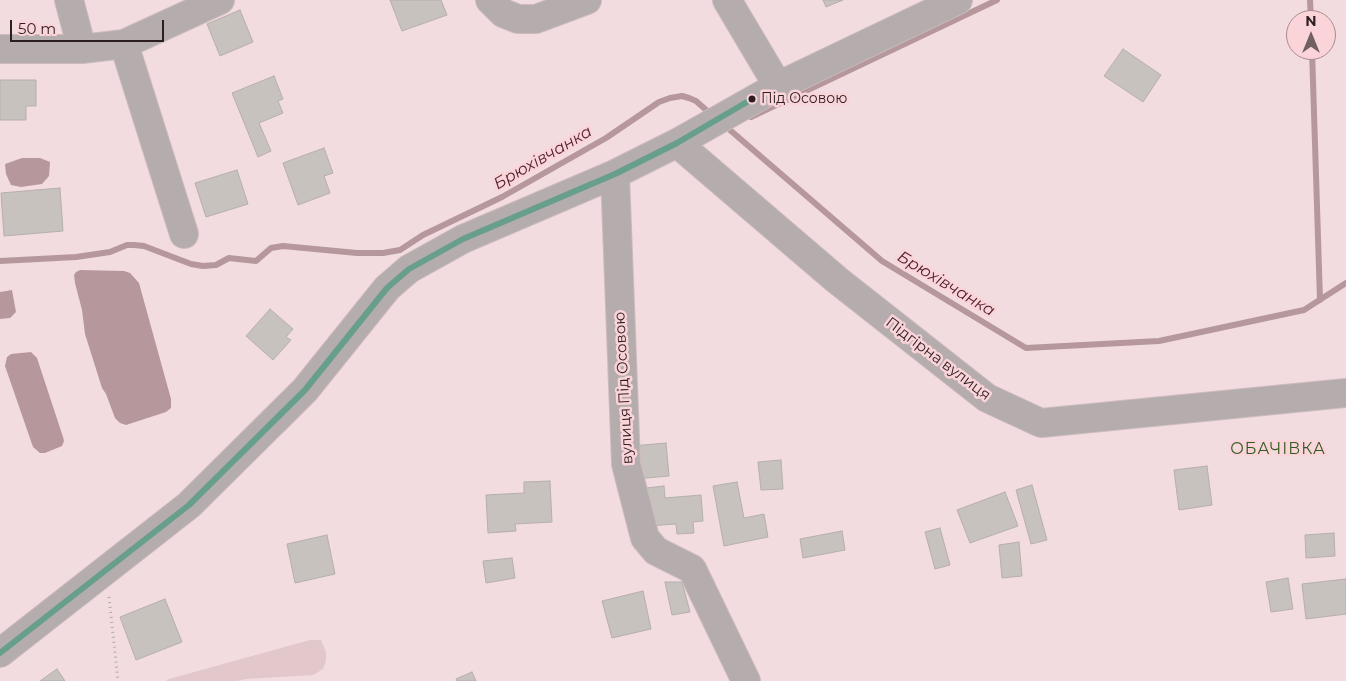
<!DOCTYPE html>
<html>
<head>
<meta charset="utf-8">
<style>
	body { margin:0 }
	#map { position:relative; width:1346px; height:681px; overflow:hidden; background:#f2dcdf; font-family:Montserrat,sans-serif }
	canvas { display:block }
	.north { position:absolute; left:1286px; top:10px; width:50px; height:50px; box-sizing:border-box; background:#fad4d9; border:1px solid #a88b8f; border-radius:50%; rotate:0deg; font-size:14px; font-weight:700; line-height:20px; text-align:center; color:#2c1e20 }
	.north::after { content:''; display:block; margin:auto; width:18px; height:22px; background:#716063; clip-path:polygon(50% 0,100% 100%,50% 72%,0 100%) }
	.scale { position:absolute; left:10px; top:20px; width:154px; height:22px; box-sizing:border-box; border:2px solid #2c1e20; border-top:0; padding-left:6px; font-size:15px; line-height:18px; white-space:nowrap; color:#2c1e20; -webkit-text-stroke:4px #fad4d9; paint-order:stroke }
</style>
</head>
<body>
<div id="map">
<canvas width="1346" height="681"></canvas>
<div class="north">N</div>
<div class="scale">50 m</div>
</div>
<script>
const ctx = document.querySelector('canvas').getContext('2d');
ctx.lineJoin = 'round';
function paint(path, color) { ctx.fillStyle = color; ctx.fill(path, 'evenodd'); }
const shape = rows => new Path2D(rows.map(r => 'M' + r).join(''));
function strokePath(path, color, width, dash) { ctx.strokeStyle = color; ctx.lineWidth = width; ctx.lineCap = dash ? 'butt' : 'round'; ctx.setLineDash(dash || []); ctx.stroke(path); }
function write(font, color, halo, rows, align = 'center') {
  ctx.font = font + ' Montserrat,sans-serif'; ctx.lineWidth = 5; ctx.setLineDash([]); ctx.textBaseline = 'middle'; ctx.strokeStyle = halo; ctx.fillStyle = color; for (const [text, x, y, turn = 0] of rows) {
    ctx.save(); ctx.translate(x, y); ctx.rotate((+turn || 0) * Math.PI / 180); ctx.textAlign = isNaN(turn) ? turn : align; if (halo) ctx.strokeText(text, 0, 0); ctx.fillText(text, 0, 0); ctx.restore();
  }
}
paint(shape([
	[310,640,321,640,326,652,326,661,323,669,313,675,246,679,237,681,166,681,169,679]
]), '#e2c7cb');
paint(shape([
	[22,158,40,158,50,162,49,176,42,184,21,187,11,185,6,174,5,164],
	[80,270,124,271,130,273,139,283,171,399,171,408,166,412,126,425,120,423,115,418,106,394,102,388,85,334,82,310,75,283,74,275,76,272],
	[12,290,16,312,10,318,0,319,0,292],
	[31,352,37,358,63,437,64,441,62,446,45,453,40,453,33,447,5,366,7,357,11,354]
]), '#b6989c');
strokePath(shape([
	[1310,0,1311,20],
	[1312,50,1320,300],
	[751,117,997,0],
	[723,124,882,261,1026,348,1159,341,1304,310,1346,283],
	[0,261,76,257,110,252,127,245,134,245,144,246,191,264,203,266,216,265,229,258,256,261,271,248,283,246,357,253,383,253,400,250,423,235,502,197,606,138,659,102,670,98,682,96,689,98,696,101,713,116]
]), '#b6989c', 6);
const building = shape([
	[390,0,441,0,447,15,402,31,390,0],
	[823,0,843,0,826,7,823,0],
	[240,10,253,42,220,56,207,24,240,10],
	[1123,49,1161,75,1143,102,1104,76,1123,49],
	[274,76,283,99,278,101,283,113,259,123,271,151,258,157,232,93,274,76],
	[0,80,36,80,36,106,26,106,26,120,0,120,0,80],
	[324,148,333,173,324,176,330,193,298,205,283,163,324,148],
	[237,170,248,204,206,217,195,183,237,170],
	[60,188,63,231,4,236,1,193,60,188],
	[270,309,293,329,286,337,291,340,273,360,246,336,270,309],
	[666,443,669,476,635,479,632,446,666,443],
	[781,460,783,489,761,490,758,462,781,460],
	[1207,466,1212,505,1179,510,1174,470,1207,466],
	[550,481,552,522,515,524,516,531,488,533,486,495,524,493,524,482,550,481],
	[737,482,744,518,764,514,768,537,724,546,713,486,737,482],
	[1032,485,1047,540,1031,544,1016,490,1032,485],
	[664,486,665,498,701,495,703,521,693,522,694,533,677,534,676,524,648,526,646,488,664,486],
	[1005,492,1018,526,970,543,957,510,1005,492],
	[940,528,950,565,935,569,925,532,940,528],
	[842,531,845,550,803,558,800,539,842,531],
	[1334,533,1335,556,1306,558,1305,535,1334,533],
	[327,535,335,574,295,583,287,544,327,535],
	[1019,542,1022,576,1002,578,999,545,1019,542],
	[512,558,515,578,486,583,483,561,512,558],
	[1288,578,1293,609,1271,612,1266,582,1288,578],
	[1346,579,1346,614,1306,619,1302,584,1346,579],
	[665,582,682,582,690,612,672,615,665,582],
	[643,591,651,629,612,638,602,601,643,591],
	[165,599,182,642,136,660,120,617,165,599],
	[57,669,65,681,40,681,57,669],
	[472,672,476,681,457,681,456,679,472,672]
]);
paint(building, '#c8c2be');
strokePath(building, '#b5afab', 1);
const minor = shape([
	[69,0,82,49],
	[490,0,503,13,518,19,536,19,587,0],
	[727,0,778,86],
	[124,44,184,234],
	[0,49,82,49,124,44,220,0],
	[677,143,837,280,987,398,1041,423,1346,393],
	[615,174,626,464,645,538,656,551,692,569,746,681],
	[0,653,189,505,305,390,387,288,409,269,463,239,615,174,677,143,778,86,958,0]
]);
strokePath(minor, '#cdbbbe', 30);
strokePath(shape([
	[109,597,118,681]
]), '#b1a8a9', 3, [1, 4]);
strokePath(minor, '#b4acad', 28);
strokePath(shape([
	[0,653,189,505,305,390,387,288,409,269,463,239,615,174,677,143,752,99]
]), '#689e8c', 6);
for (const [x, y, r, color] of [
	[752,99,4.5,"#2c1e20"]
]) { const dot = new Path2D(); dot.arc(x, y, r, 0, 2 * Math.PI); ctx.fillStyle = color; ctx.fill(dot); strokePath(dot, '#fad4d9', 2); }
write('14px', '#2c1e20', '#fad4d9', [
	["Під Осовою",761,99]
], 'left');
write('15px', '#2c1e20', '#fad4d9', [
	["Підгірна вулиця",938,359,37],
	["вулиця Під Осовою",624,388,-93]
]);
write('italic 16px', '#51212b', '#fad4d9', [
	["Брюхівчанка",543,158,-30],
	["Брюхівчанка",946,284,31]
]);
ctx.letterSpacing = '1px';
write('16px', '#2e5a20', '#fad4d9', [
	["ОБАЧІВКА",1278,449]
]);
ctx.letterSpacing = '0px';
</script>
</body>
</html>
